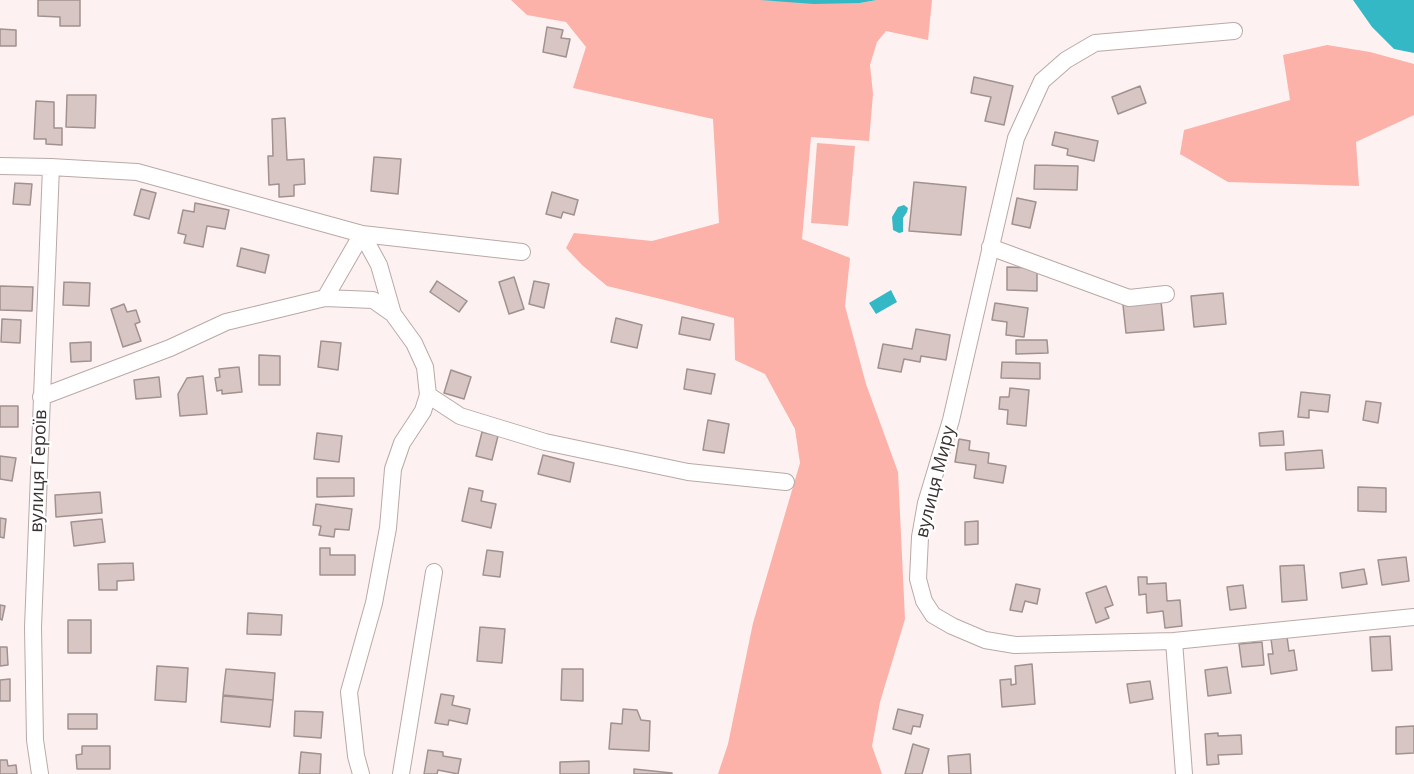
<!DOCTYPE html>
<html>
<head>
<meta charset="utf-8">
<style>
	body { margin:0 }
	canvas { display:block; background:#fdf2f1 }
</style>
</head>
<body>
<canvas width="1414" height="774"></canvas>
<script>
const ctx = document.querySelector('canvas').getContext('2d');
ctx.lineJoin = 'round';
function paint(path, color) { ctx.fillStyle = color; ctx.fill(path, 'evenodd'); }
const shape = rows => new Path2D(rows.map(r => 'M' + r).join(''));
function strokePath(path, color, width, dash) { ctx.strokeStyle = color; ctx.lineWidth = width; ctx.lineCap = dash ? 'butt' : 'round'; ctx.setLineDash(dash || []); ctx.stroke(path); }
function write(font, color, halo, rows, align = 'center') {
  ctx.font = font + ' "Open Sans",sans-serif'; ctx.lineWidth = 4.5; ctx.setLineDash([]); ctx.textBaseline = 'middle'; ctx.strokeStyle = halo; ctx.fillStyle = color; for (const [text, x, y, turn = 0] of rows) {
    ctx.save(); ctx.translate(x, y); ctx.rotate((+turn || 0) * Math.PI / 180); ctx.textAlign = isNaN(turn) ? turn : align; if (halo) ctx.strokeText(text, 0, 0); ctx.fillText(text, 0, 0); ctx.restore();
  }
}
paint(shape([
	[817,143,855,146,848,226,811,223]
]), '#fab3ab');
paint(shape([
	[511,0,760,0,860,3,877,0,932,0,928,40,886,31,877,42,870,65,873,94,869,141,811,137,802,239,850,258,845,306,866,384,898,472,905,619,880,702,872,746,882,774,718,774,728,744,753,623,800,463,795,429,765,374,735,360,734,318,669,301,607,286,582,265,566,248,574,233,652,241,719,223,713,119,573,88,586,47,566,22,527,15],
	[1327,45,1370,52,1414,64,1414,115,1356,142,1359,186,1228,182,1180,154,1184,130,1290,100,1283,55]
]), '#fcb1a9');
paint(shape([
	[760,0,877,0,860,3,814,4],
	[1353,0,1414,0,1414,53,1394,49,1372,27],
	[904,205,908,208,907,212,903,218,903,232,899,233,893,230,892,217,898,207],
	[891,290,897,302,876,314,869,303]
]), '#35b8c5');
const building = shape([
	[38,0,80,0,80,26,60,26,60,17,38,16,38,0],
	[547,27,563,30,561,38,570,39,566,57,543,52,547,27],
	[0,29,16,30,16,46,0,46,0,29],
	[974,77,1013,86,1004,125,985,121,991,97,971,93,974,77],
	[1140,86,1146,103,1118,114,1112,97,1140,86],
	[67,95,96,95,95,128,66,127,67,95],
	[36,101,54,102,54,128,62,128,62,145,46,144,46,139,34,139,36,101],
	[285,118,287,160,304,159,305,184,294,185,294,196,279,197,279,184,269,185,268,156,273,156,272,119,285,118],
	[1055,132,1098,141,1094,161,1067,155,1068,149,1052,145,1055,132],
	[374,157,401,159,398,194,371,191,374,157],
	[1035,165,1078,166,1077,190,1034,189,1035,165],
	[914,182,966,187,961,235,909,231,914,182],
	[15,183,32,184,30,205,13,204,15,183],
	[141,189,156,193,149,219,134,215,141,189],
	[552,192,578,200,574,215,563,212,561,218,546,214,552,192],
	[1017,198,1036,202,1030,228,1012,224,1017,198],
	[195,203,229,210,225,229,207,226,203,247,184,243,186,235,178,233,183,210,194,212,195,203],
	[241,248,269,255,265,273,237,266,241,248],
	[1007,267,1037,268,1037,291,1007,290,1007,267],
	[514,277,524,309,509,314,499,282,514,277],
	[437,281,467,301,459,312,430,292,437,281],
	[534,281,549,284,544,308,529,304,534,281],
	[64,282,90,283,89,306,63,305,64,282],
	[0,286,33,287,32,311,0,310,0,286],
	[1223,293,1226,324,1194,327,1191,296,1223,293],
	[1161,301,1164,330,1126,333,1123,305,1161,301],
	[995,303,1028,308,1024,337,1006,335,1007,322,992,320,995,303],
	[124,304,127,312,136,310,140,322,135,324,141,341,123,347,111,309,124,304],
	[682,317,714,324,710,340,679,334,682,317],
	[616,318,642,325,637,348,611,342,616,318],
	[2,319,21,320,20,343,1,342,2,319],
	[916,329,950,335,946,360,921,356,920,362,904,359,901,372,878,368,883,344,912,349,916,329],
	[1016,340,1047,340,1048,353,1016,354,1016,340],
	[321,341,341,343,338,370,318,367,321,341],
	[91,342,91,361,71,362,70,343,91,342],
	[259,355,280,356,280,385,259,385,259,355],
	[1002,362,1040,363,1040,379,1001,378,1002,362],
	[239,367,242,392,222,394,222,390,217,391,215,378,220,377,219,369,239,367],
	[687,369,715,374,711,394,684,389,687,369],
	[451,370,471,377,464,399,444,393,451,370],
	[203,376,207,414,180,416,178,394,187,378,203,376],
	[159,377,161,397,136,399,134,380,159,377],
	[1010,388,1029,390,1026,426,1007,424,1008,410,999,409,1000,397,1009,397,1010,388],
	[1301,392,1330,395,1328,412,1309,410,1309,418,1298,417,1301,392],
	[1366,401,1381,403,1378,423,1363,420,1366,401],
	[0,406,18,406,18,427,0,427,0,406],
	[708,420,729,424,724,453,703,450,708,420],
	[1283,431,1284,445,1260,446,1259,433,1283,431],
	[482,432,498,436,492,460,476,456,482,432],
	[317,433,342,436,339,462,314,459,317,433],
	[959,439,970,441,969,450,989,453,988,463,1006,466,1003,483,974,478,976,465,955,462,959,439],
	[1322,450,1324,468,1286,470,1285,453,1322,450],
	[543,455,574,463,570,482,538,474,543,455],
	[0,456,16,458,12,481,0,479,0,456],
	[317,478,354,478,354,496,317,497,317,478],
	[1358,487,1386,488,1386,512,1358,511,1358,487],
	[469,488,483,491,481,501,496,504,491,528,462,521,469,488],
	[100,492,102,513,56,517,55,495,100,492],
	[316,504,352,509,349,530,335,529,334,537,319,535,321,526,313,525,316,504],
	[0,518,6,519,4,538,0,537,0,518],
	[102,519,105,542,74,546,71,522,102,519],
	[978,521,978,544,965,545,965,522,978,521],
	[320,548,330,548,330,555,355,555,355,575,320,575,320,548],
	[487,550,503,552,500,577,483,575,487,550],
	[1406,557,1409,581,1382,585,1378,560,1406,557],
	[133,563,134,580,117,581,117,590,99,590,98,564,133,563],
	[1304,565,1307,600,1282,602,1280,566,1304,565],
	[1364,569,1367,584,1342,588,1340,573,1364,569],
	[1138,577,1147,577,1147,584,1166,583,1167,601,1180,600,1182,626,1165,628,1163,611,1147,613,1146,594,1139,595,1138,577],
	[1016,584,1040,589,1037,604,1025,601,1022,612,1010,610,1016,584],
	[1243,585,1246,608,1230,610,1227,587,1243,585],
	[1106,586,1113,605,1105,608,1109,618,1096,623,1086,593,1106,586],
	[0,605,5,606,2,620,0,619,0,605],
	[248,613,282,615,281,635,247,634,248,613],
	[68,620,91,620,91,653,68,653,68,620],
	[480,627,505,629,502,663,477,661,480,627],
	[1390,636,1392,670,1372,671,1370,637,1390,636],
	[1287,637,1289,651,1294,650,1297,670,1271,674,1268,654,1273,654,1271,639,1287,637],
	[1262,642,1264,665,1242,667,1239,644,1262,642],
	[0,647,7,647,8,665,0,666,0,647],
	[1032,664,1035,704,1002,707,1000,680,1011,679,1011,685,1016,684,1015,666,1032,664],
	[157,666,188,668,186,702,155,700,157,666],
	[1227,667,1231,693,1208,696,1205,670,1227,667],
	[226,669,275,673,273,700,223,695,226,669],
	[562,669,583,669,583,701,561,700,562,669],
	[10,679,10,701,0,701,0,680,10,679],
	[1150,681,1153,699,1130,703,1127,684,1150,681],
	[441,694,454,696,452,705,470,709,467,724,449,720,448,725,435,723,441,694],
	[223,696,273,700,270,727,221,722,223,696],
	[623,709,637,710,641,720,650,721,649,751,609,749,611,723,622,724,623,709],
	[898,709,923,715,920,727,913,726,911,734,893,729,898,709],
	[295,711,323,712,321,738,294,736,295,711],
	[68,714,97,714,97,729,68,729,68,714],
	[1414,726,1414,753,1396,754,1396,727,1414,726],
	[1218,733,1218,736,1241,735,1242,754,1218,755,1219,764,1207,765,1205,734,1218,733],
	[913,744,929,749,922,774,905,774,913,744],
	[82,746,110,746,110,769,77,769,76,755,82,754,82,746],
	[428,750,443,752,443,756,461,759,458,774,438,770,437,774,424,774,428,750],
	[301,752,321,754,320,774,299,774,301,752],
	[970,754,971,774,949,774,948,756,970,754],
	[0,760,7,760,8,766,16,765,17,774,0,774,0,760],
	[589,761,589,774,560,774,560,762,589,761],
	[634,769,672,773,672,774,634,774,634,769]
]);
paint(building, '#d7c6c3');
strokePath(building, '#a1918f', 1.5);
const minor = shape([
	[1234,31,1095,43,1066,60,1042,81,1016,138,951,420,926,503,920,537,918,579,924,601,933,615,952,626,985,640,1015,645,1174,641,1414,617],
	[0,166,51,167,137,172,362,234,522,252],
	[990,247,1129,298,1166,294],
	[325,298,373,300,393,314],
	[428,395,460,416,545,442,688,472,786,482],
	[41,397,170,348,226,322,325,298,362,234,379,265,393,314,414,343,425,367,428,395,423,411,402,443,393,469,388,528,374,603,349,692,356,756,361,774],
	[1174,641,1184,774],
	[40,774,35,740,33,627,51,167],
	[401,774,434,572]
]);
strokePath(minor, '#b9a9a7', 18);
strokePath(minor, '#fff', 16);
write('18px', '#383130', '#fff', [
	["вулиця Героїв",39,471,-88],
	["вулиця Миру",936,482,-76]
]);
</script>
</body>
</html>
